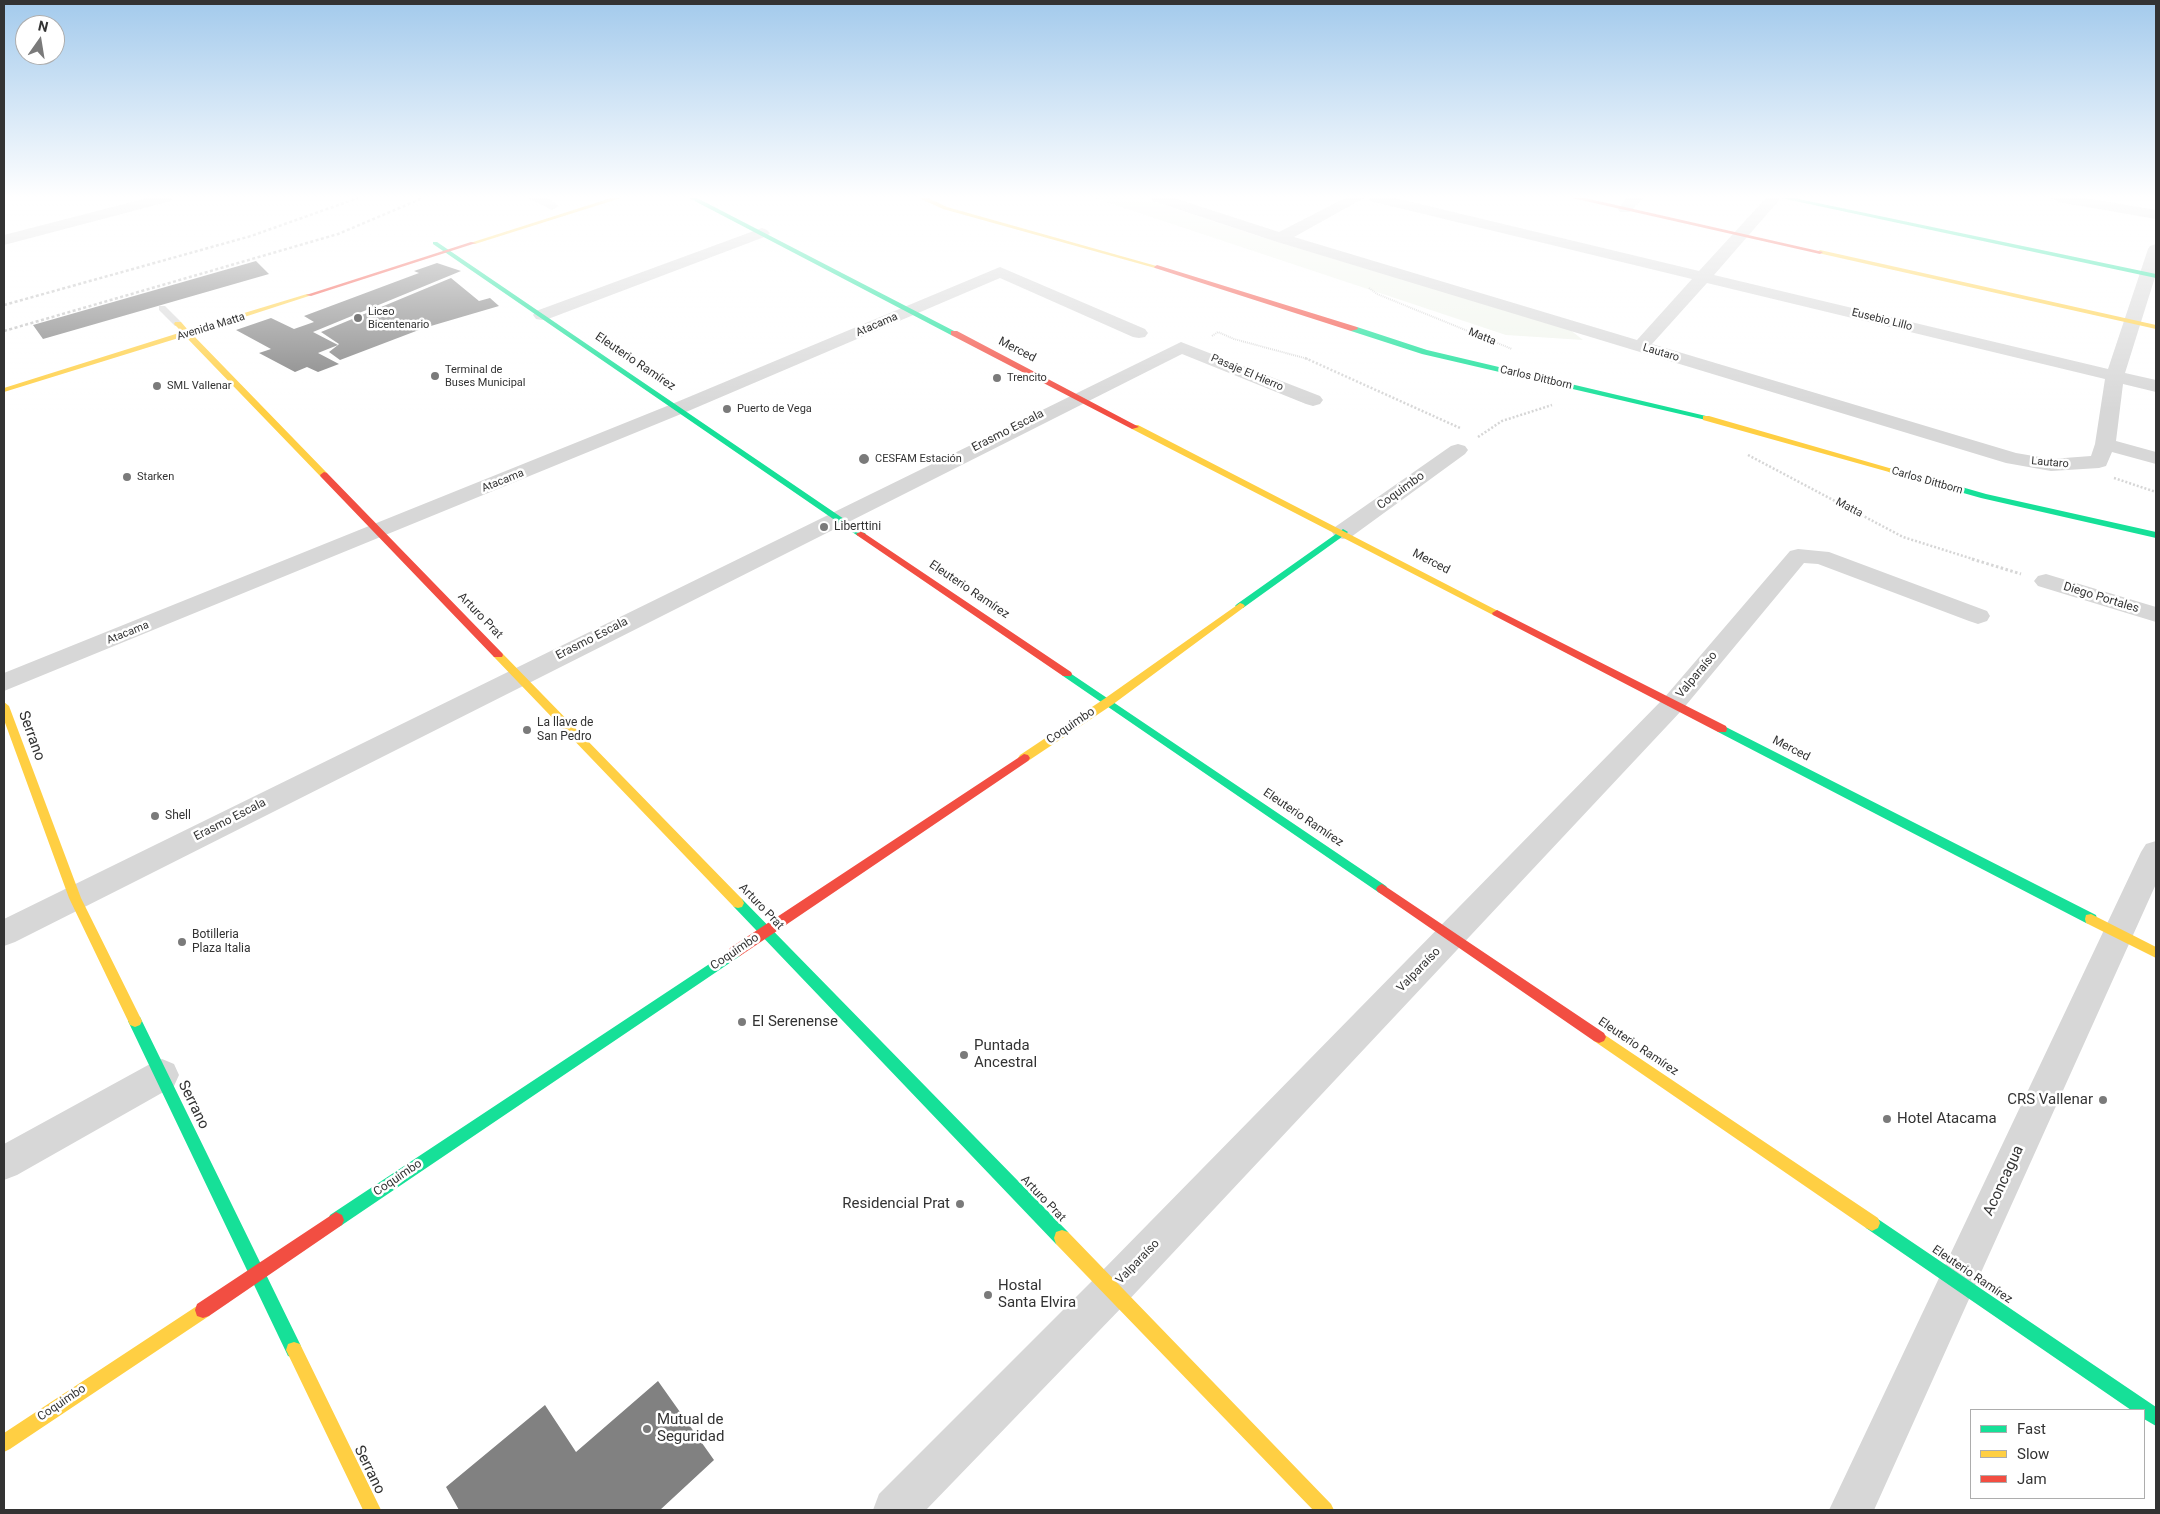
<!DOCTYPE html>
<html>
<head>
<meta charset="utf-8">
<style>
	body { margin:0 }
	#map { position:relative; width:2160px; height:1514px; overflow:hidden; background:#fff; font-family:Roboto,sans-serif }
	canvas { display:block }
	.frame { position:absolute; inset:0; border:5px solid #333; pointer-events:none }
	.legend { position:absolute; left:1970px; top:1409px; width:175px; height:90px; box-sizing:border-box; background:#fff; border:1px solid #adadad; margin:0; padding:6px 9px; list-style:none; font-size:15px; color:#333 }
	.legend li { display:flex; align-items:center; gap:10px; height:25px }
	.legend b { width:25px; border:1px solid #adadad }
	.north { position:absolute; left:15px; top:15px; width:50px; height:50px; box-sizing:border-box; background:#fff; border:1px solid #adadad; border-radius:50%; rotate:13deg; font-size:14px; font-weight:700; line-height:20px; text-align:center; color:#333 }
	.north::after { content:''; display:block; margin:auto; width:18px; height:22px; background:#7a7a7a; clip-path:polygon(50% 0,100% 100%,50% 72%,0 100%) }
</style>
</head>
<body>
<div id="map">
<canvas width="2160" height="1514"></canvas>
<div class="frame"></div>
<ul class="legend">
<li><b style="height:6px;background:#16e098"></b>Fast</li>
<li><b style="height:6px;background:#ffcf43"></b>Slow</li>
<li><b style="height:6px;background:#f24e42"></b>Jam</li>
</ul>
<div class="north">N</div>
</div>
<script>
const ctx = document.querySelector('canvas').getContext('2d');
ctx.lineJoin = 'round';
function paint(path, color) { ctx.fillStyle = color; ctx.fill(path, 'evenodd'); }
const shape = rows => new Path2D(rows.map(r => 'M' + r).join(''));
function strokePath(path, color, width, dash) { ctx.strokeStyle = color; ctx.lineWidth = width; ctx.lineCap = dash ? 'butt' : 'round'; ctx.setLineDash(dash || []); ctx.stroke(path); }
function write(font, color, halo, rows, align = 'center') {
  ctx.font = font + ' Roboto,sans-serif'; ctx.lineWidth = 5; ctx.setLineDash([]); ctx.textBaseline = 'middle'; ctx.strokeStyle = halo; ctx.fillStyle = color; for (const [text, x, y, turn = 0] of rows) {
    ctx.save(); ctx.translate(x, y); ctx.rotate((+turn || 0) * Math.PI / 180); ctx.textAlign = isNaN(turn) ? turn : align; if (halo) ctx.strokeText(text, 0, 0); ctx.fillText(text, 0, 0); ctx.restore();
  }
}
paint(shape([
	[1094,198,1143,198,1264,238,1569,329,1583,340,1506,335]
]), '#f1f5ed');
paint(shape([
	[256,261,269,274,43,339,33,325],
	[437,263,461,271,313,332,338,345,339,344,321,332,451,278,479,301,490,298,499,306,424,328,340,360,329,352,338,345,318,353,339,364,318,372,307,367,295,372,259,353,271,349,236,330,271,318,294,329,314,322,304,316,419,273,414,271],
	[658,1381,714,1460,660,1510,459,1510,446,1487,545,1405,576,1452]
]), '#818181');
strokePath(shape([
	[1369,288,1377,294,1512,349],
	[1212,336,1218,332,1234,339,1308,359]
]), '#d6d6d6', 2, [1, 1]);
strokePath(shape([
	[1305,358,1460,428],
	[1478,437,1502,421,1552,405],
	[1748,455,1903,537,1976,560],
	[2114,478,2156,492]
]), '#d6d6d6', 2.5, [2, 2]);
strokePath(shape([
	[1972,559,2021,574]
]), '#d6d6d6', 3, [2.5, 2.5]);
paint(shape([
	[159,306,165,306,181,322,181,326,175,326,159,310,159,306]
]), '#d7d7d7');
paint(shape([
	[147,198,173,198,171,201,4,245,4,235,147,198],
	[528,198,548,198,559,206,552,210,528,198],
	[1151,198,1174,198,1279,232,1345,198,1364,198,1294,237,1637,340,1692,279,1370,201,1368,198,1395,198,1699,271,1766,198,1781,198,1714,275,2108,369,2148,249,2150,246,2156,244,2156,274,2125,373,2156,380,2156,392,2123,384,2116,441,2156,452,2156,464,2112,452,2106,466,2099,468,2051,471,2006,463,1274,241,1153,201,1151,198],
	[1707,283,2105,379,2095,444,2091,456,2051,459,2016,453,1652,344,1707,283],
	[1627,198,1643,198,1630,212,1620,212,1618,209,1627,198],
	[2051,198,2086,198,2156,210,2156,219,2058,202,2051,198],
	[762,228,767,230,770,233,767,236,548,319,542,320,536,319,533,315,536,311,762,228],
	[1000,267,1145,329,1148,333,1145,337,1139,338,1133,337,1000,278,686,412,4,691,4,673,672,404,1000,267],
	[1181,342,1320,396,1323,400,1320,404,1313,406,1306,404,1182,354,15,942,4,946,4,919,1181,342],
	[1458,444,1465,446,1468,450,1465,454,1351,537,1343,539,1335,537,1332,532,1335,527,1451,446,1458,444],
	[1798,549,1829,552,1987,611,1990,616,1987,621,1978,624,1969,621,1818,564,1804,563,1682,710,1125,1304,926,1510,873,1510,879,1494,1097,1276,1664,698,1790,551,1798,549],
	[2046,574,2156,607,2156,622,2038,586,2034,581,2038,576,2046,574],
	[2156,841,2156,884,1874,1510,1829,1510,2141,852,2146,844,2156,841],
	[162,1059,174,1064,179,1075,174,1086,17,1175,4,1180,4,1144,150,1064,162,1059]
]), '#d7d7d7');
paint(shape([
	[689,198,697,198,958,333,951,335,689,198],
	[1781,198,1794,198,2156,274,2156,278,1781,198],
	[433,242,437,242,866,534,864,536,858,536,433,244,433,242],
	[1351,327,1357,327,1427,350,1706,416,1710,418,1706,420,1422,354,1351,331,1351,327],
	[1892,467,1986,494,2156,532,2156,538,1981,498,1889,472,1888,470,1892,467],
	[1343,529,1348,532,1346,534,1243,608,1237,608,1235,606,1237,604,1343,529],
	[1067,671,1386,886,1388,889,1386,892,1382,894,1378,892,1063,676,1062,674,1067,671],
	[1722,725,2096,915,2097,919,2096,923,2091,924,2086,923,1718,732,1717,729,1722,725],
	[738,898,742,899,1068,1232,1070,1238,1068,1244,1062,1246,1056,1244,734,907,732,903,734,899,738,898],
	[735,947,740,948,742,952,740,956,342,1225,336,1228,330,1225,328,1220,330,1215,735,947],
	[135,1015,140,1017,300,1344,302,1350,300,1356,294,1358,288,1356,128,1021,130,1017,135,1015],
	[1872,1215,2156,1407,2156,1426,2144,1419,2144,1410,2131,1410,1866,1228,1864,1223,1866,1218,1872,1215]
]), '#16e098');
paint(shape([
	[611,198,621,198,475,244,470,243,611,198],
	[919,198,928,198,947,207,1160,267,1155,268,943,209,919,198],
	[1820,250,2156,325,2156,329,1818,253,1817,252,1820,250],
	[307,294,312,295,192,334,327,473,327,477,321,477,185,336,4,392,4,388,182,332,174,324,175,322,181,322,188,330,307,294],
	[1703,416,1709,416,1896,470,1892,473,1889,472,1703,420,1703,416],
	[1132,425,1138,425,1502,613,1497,616,1493,615,1132,429,1132,425],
	[1240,603,1243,604,1245,606,1243,608,1112,705,1028,761,1020,761,1018,758,1020,755,1104,699,1240,603],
	[498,652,502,653,742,899,744,903,742,907,738,908,734,907,494,657,493,655,498,652],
	[4,702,9,706,81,898,142,1021,140,1025,135,1027,130,1025,69,898,4,720,4,702],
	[2091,914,2156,947,2156,958,2086,923,2085,919,2086,915,2091,914],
	[1599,1031,1878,1218,1880,1223,1878,1228,1872,1231,1866,1228,1594,1041,1592,1037,1594,1033,1599,1031],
	[1062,1230,1068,1232,1331,1504,1334,1510,1313,1510,1056,1244,1054,1238,1056,1232,1062,1230],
	[203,1302,209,1304,211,1310,209,1316,10,1449,4,1452,4,1433,203,1302],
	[294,1342,300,1344,381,1510,363,1510,286,1350,288,1344,294,1342]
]), '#ffcf43');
paint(shape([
	[1572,198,1585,198,1823,252,1820,254,1572,198],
	[471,242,476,243,311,296,306,295,471,242],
	[1157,265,1357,327,1358,329,1351,331,1155,268,1154,267,1157,265],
	[951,331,957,331,1139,427,1132,429,951,335,951,331],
	[324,472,327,473,502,653,503,655,502,657,494,657,321,477,320,475,324,472],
	[861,531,1071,672,1072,674,1071,676,1063,676,858,536,856,534,861,531],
	[1497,610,1726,726,1727,729,1726,732,1718,732,1493,615,1492,613,1497,610],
	[1024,754,1028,755,1030,758,1028,761,740,956,735,957,730,956,728,952,730,948,1024,754],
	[1382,884,1604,1033,1606,1037,1604,1041,1599,1043,1594,1041,1378,892,1376,889,1378,886,1382,884],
	[336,1212,342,1215,344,1220,342,1225,209,1316,203,1318,197,1316,195,1310,197,1304,336,1212]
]), '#f24e42');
strokePath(shape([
	[4,305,251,236,358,198],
	[4,331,338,234,423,198]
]), '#bebebe', 2.5, [3, 2.5]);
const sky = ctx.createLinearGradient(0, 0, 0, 410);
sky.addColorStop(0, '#a3caec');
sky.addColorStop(0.48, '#fff');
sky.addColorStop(1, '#ffffff00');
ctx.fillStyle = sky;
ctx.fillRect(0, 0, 2160, 410);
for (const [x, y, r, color] of [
	[358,318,5,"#7a7a7a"],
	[435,376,5,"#7a7a7a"],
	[997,378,5,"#7a7a7a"],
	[157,386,5,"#7a7a7a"],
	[727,409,5,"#7a7a7a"],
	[864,459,6,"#7a7a7a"],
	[127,477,5,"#7a7a7a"],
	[824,527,5,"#7a7a7a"],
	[527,730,5,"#7a7a7a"],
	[155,816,5,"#7a7a7a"],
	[182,942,5,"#7a7a7a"],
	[742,1022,5,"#7a7a7a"],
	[964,1055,5,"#7a7a7a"],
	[2103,1100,5,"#7a7a7a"],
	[1887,1119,5,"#7a7a7a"],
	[960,1204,5,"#7a7a7a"],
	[988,1295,5,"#7a7a7a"],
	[647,1429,5,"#7a7a7a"]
]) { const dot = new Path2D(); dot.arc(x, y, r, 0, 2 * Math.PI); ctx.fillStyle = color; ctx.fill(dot); strokePath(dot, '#fff', 2); }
write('11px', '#333', '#fff', [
	["Liceo",368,312],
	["Bicentenario",368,325],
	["Terminal de",445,370],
	["Buses Municipal",445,383],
	["Trencito",1007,378],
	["SML Vallenar",167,386],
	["Puerto de Vega",737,409],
	["CESFAM Estación",875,459],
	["Starken",137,477]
], 'left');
write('11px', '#333', '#fff', [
	["Eusebio Lillo",1882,320,14],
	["Atacama",877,325,-23],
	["Avenida Matta",211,327,-17],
	["Matta",1482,337,22],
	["Lautaro",1661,353,17],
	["Pasaje El Hierro",1247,373,23],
	["Carlos Dittborn",1536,378,13],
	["Lautaro",2050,463,5],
	["Atacama",503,481,-22],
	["Carlos Dittborn",1927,481,16],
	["Matta",1849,508,28],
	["Atacama",128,633,-22]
]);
write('12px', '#333', '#fff', [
	["Merced",1017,350,27],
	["Eleuterio Ramírez",635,362,34],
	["Erasmo Escala",1008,431,-27],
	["Coquimbo",1401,491,-36],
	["Merced",1431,562,27],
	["Eleuterio Ramírez",969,590,34],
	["Diego Portales",2101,598,17],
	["Arturo Prat",480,616,46],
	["Erasmo Escala",592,639,-27],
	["Valparaíso",1697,675,-50],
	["Coquimbo",1071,726,-34],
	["Merced",1791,749,27],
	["Eleuterio Ramírez",1303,818,34],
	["Erasmo Escala",230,820,-27],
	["Arturo Prat",761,907,46],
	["Coquimbo",735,952,-34],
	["Valparaíso",1419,970,-46],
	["Eleuterio Ramírez",1638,1047,34],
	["Coquimbo",398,1178,-34],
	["Arturo Prat",1043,1199,46],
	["Valparaíso",1138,1262,-46],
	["Eleuterio Ramírez",1972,1275,34],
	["Coquimbo",62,1403,-34]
]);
write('12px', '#333', '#fff', [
	["Liberttini",834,527],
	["La llave de",537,723],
	["San Pedro",537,737],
	["Shell",165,816],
	["Botilleria",192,935],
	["Plaza Italia",192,949]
], 'left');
write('15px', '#333', '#fff', [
	["Serrano",31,736,70],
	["Serrano",193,1105,64],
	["Aconcagua",2004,1181,-65],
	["Serrano",369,1470,64]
]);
write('15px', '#333', '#fff', [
	["El Serenense",752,1022],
	["Puntada",974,1046],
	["Ancestral",974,1063],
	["CRS Vallenar",2093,1100,"right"],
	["Hotel Atacama",1897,1119],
	["Residencial Prat",950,1204,"right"],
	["Hostal",998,1286],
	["Santa Elvira",998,1303],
	["Mutual de",657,1420],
	["Seguridad",657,1437]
], 'left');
</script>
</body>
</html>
